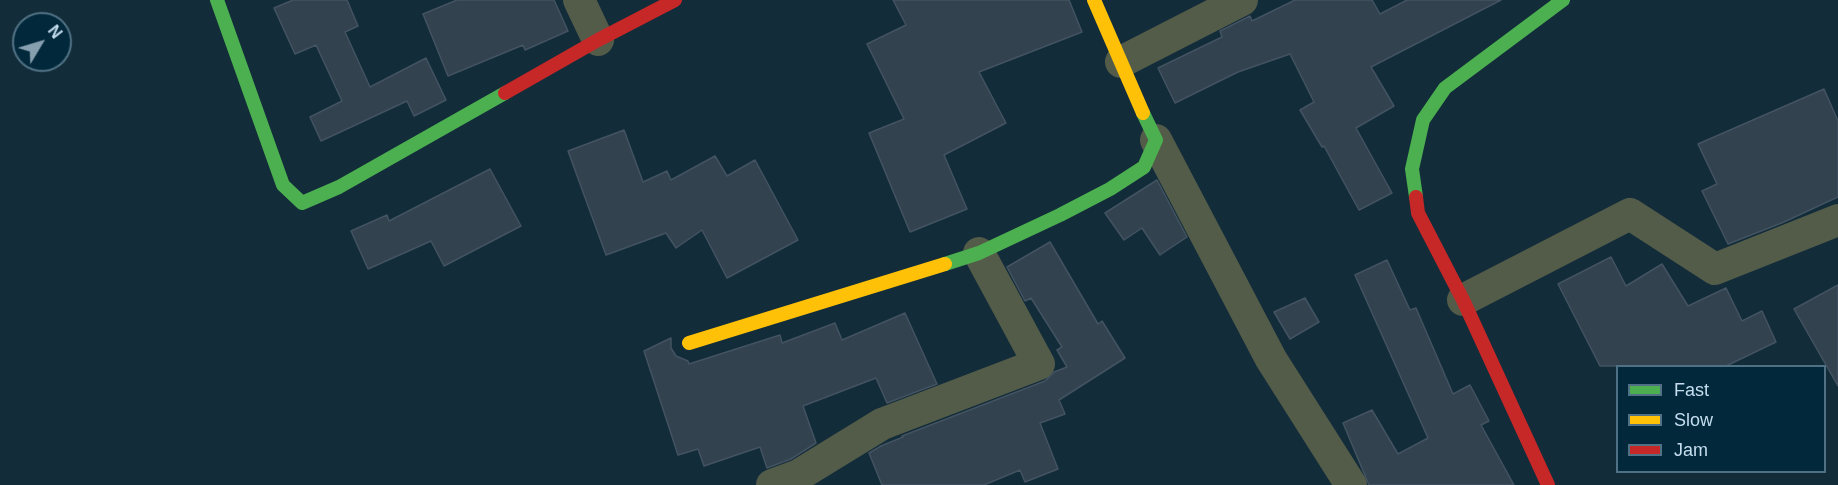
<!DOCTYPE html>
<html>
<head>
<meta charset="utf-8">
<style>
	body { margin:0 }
	#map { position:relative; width:1838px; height:485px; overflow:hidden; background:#122c3a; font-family:Helvetica,sans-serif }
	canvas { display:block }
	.legend { position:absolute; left:1616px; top:365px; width:210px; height:108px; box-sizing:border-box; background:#02283c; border:2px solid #507183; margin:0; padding:8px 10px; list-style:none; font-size:18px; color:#c5deee }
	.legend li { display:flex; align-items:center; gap:12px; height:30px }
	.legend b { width:30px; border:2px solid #507183 }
	.north { position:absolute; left:12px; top:12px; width:60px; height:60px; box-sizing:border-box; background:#02283c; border:2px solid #507183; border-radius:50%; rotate:52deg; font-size:16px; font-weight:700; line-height:24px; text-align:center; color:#c5deee }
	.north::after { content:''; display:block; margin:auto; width:21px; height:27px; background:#86a0af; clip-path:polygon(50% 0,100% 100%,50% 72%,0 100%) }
</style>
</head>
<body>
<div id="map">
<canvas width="1838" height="485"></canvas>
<ul class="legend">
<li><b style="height:8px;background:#4caf50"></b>Fast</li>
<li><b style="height:8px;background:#ffc107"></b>Slow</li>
<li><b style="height:8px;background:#c62828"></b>Jam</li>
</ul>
<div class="north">N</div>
</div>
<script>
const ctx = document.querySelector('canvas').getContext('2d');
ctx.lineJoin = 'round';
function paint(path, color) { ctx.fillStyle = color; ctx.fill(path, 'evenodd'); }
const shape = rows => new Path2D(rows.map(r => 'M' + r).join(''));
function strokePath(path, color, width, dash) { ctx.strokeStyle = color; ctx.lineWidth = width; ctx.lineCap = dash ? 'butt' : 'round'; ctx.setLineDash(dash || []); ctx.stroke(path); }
const building = shape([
	[293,0,347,0,358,26,345,32,370,87,426,58,446,100,414,116,407,101,321,141,310,117,342,101,316,45,295,54,274,8,293,0],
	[457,0,554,0,568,31,525,50,523,45,448,76,423,14,457,0],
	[893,0,1069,0,1082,32,979,72,1006,123,944,155,967,209,910,232,869,133,904,119,867,44,906,25,893,0],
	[1295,0,1372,0,1380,14,1407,0,1501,0,1371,67,1394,106,1356,128,1392,193,1359,210,1324,146,1322,147,1300,110,1314,102,1290,54,1238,72,1175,103,1158,68,1222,37,1220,31,1250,16,1252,21,1295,0],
	[1824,89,1838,121,1838,197,1784,222,1728,244,1702,191,1717,184,1698,144,1824,89],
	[624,130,643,182,667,171,671,180,715,156,727,176,755,160,798,240,727,278,702,230,676,248,666,233,606,255,568,151,624,130],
	[490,169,521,226,444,266,431,241,368,269,351,231,387,215,389,221,490,169],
	[1157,180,1187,237,1160,255,1142,228,1124,240,1105,213,1157,180],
	[1050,242,1098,324,1102,321,1125,358,1059,400,1065,414,1040,423,1058,469,1025,482,1020,470,984,485,882,485,869,453,881,446,903,437,902,436,1045,381,1054,372,1067,367,1057,350,1062,347,1031,298,1025,301,1007,267,1050,242],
	[1611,257,1626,286,1662,264,1688,306,1726,288,1742,321,1762,311,1776,342,1726,366,1600,366,1558,284,1611,257],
	[1387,260,1410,310,1416,308,1453,394,1470,385,1489,421,1481,425,1514,485,1369,485,1343,423,1372,410,1398,454,1428,438,1355,275,1387,260],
	[1838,285,1838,386,1794,309,1838,285],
	[1305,298,1319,322,1290,339,1274,312,1305,298],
	[905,313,937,384,887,403,876,378,803,406,816,443,791,459,767,468,760,447,704,466,698,449,678,455,644,351,671,338,671,348,676,356,688,361,689,364,780,335,782,343,835,323,842,340,905,313]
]);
paint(building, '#32424f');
strokePath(building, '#435361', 1.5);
strokePath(shape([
	[579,0,598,40],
	[1121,62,1242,0],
	[1156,140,1271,359,1351,485],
	[1463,300,1630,214,1715,269,1838,220],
	[772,485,799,475,882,424,1039,364,979,253]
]), '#535b49', 32);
strokePath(shape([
	[217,0,283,185,302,203,339,187,505,93],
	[1416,197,1412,169,1423,120,1445,88,1563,0],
	[945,264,979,253,1060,215,1110,189,1144,167,1156,140,1143,113]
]), '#4caf50', 14);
strokePath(shape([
	[1094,0,1143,113],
	[689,343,945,264]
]), '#ffc107', 14);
strokePath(shape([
	[505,93,598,40,675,0],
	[1416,197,1418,213,1463,300,1548,485]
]), '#c62828', 14);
</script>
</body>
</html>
